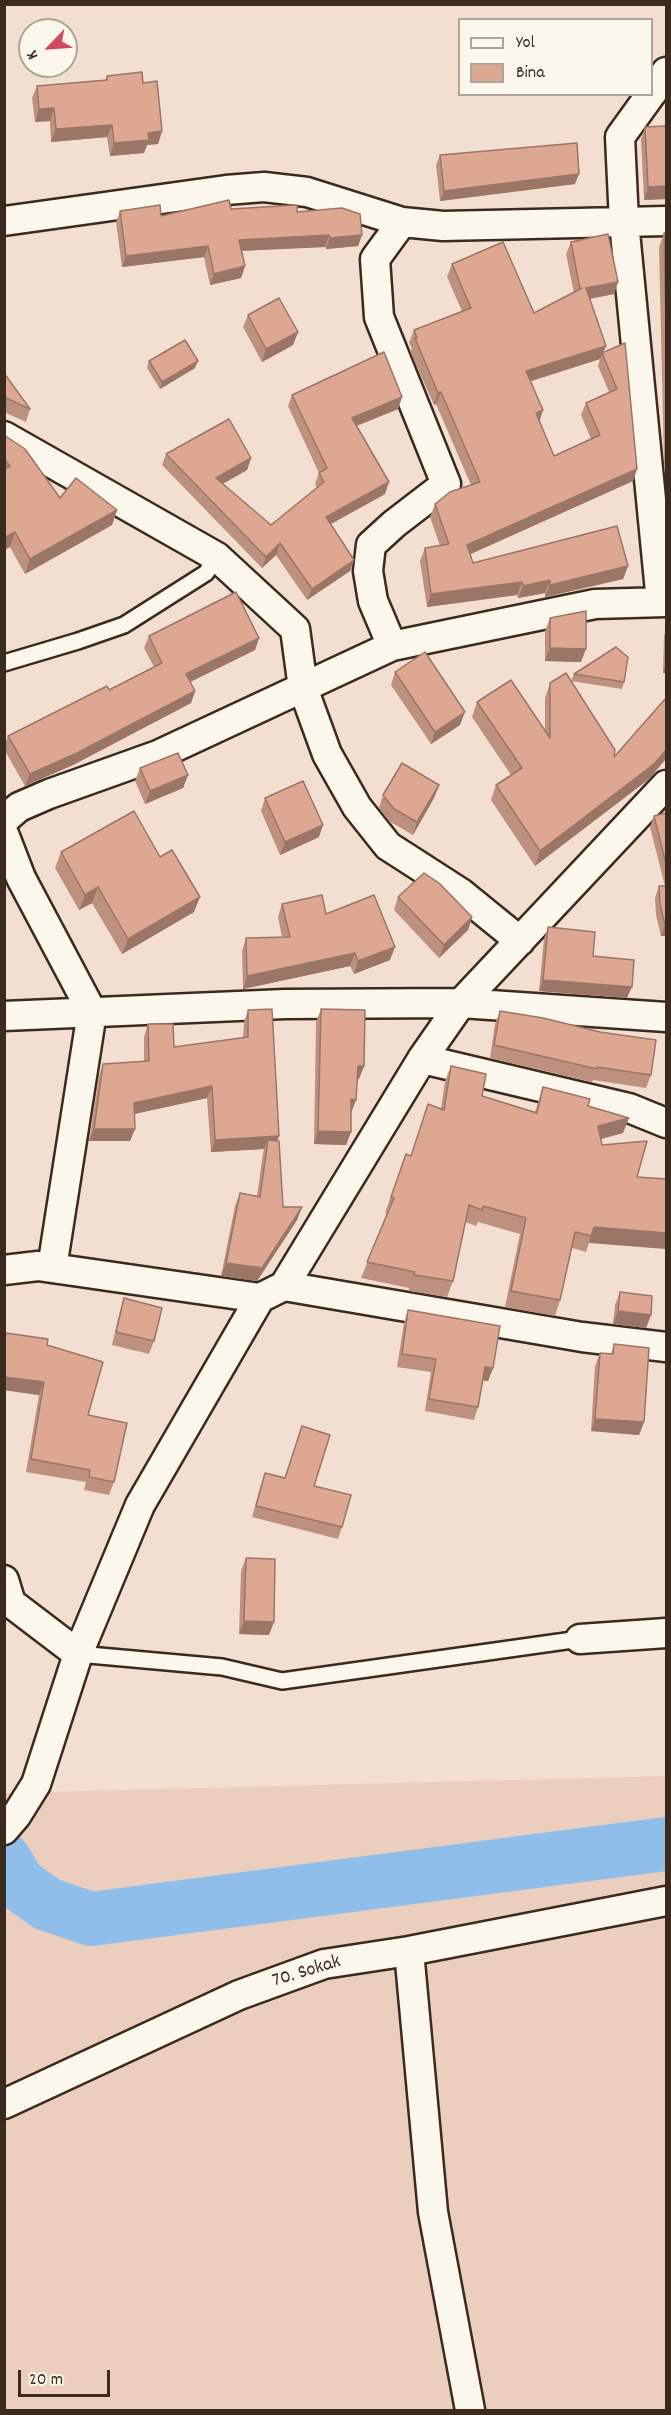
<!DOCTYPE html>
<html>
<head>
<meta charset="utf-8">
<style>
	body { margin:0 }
	#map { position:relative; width:671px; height:2415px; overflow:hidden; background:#f2dfd1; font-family:Dekko,sans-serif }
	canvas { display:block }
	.frame { position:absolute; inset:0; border:6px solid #3b2a1e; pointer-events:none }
	.legend { position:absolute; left:458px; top:18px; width:195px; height:78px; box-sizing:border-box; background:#fbf7ec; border:2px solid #aea59a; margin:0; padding:8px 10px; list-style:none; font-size:18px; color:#3b2a1e }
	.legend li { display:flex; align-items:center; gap:12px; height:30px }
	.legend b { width:30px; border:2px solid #aea59a }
	.north { position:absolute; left:18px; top:18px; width:60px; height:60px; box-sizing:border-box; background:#fbf7ec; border:2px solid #aea59a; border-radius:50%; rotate:245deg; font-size:16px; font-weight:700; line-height:24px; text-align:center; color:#3b2a1e }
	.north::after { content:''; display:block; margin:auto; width:21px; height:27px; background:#d1495b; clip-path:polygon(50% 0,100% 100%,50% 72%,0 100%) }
	.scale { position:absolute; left:18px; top:2370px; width:92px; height:27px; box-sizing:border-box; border:3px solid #3b2a1e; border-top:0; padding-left:8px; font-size:18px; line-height:21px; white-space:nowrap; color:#3b2a1e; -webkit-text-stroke:4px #fbf7ec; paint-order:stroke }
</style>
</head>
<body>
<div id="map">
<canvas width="671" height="2415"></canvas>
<div class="frame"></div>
<ul class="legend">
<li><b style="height:8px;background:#fbf7ec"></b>Yol</li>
<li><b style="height:16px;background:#dda792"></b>Bina</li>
</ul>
<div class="north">K</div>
<div class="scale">20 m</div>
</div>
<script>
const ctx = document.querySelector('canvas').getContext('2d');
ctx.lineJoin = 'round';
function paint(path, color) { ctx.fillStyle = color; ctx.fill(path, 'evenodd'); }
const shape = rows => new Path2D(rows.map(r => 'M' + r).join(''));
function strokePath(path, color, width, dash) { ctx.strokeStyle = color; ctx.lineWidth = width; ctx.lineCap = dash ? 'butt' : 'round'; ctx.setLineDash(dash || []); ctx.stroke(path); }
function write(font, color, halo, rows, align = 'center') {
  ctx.font = font + ' Dekko,sans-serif'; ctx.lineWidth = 5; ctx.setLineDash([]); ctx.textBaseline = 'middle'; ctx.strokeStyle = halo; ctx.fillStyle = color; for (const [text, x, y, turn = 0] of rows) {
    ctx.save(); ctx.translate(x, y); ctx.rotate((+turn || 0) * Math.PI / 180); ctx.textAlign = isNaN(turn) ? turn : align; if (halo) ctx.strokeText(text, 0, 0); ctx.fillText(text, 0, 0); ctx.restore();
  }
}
paint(shape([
	[666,1776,666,2410,5,2410,4,1793]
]), '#eccebe');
strokePath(shape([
	[4,1859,19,1884,47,1904,91,1919,666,1844]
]), '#8ebee9', 54);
const service = shape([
	[4,663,78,641,124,625,206,573,217,557],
	[78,1654,222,1667,282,1681,580,1639]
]);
const minor = shape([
	[652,93,666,72],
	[651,94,620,137,624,222,661,602],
	[4,221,226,190,264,187,307,192,402,222,443,226,666,221],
	[4,436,217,557,295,629,303,688,327,754,357,807,388,846,461,893,520,941],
	[392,646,373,601,368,571,371,545,394,524,446,484,379,317,375,259,402,222],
	[4,820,19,807,49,794,158,755,392,646,595,604,666,602],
	[4,834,21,878,92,1012,52,1268],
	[4,1016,285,1004,461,1003,666,1017],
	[422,1059,629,1108,666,1123],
	[4,1270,38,1266,260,1298],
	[284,1286,582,1337,666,1347],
	[4,1580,11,1603,78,1654],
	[580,1639,666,1633],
	[4,1830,16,1816,36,1784,78,1654,140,1505,260,1298,284,1286,422,1059,461,1003,666,785],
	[409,1951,433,2212,470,2410],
	[4,2104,239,1995,324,1964,409,1951,666,1901]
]);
strokePath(service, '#3b2a1e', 20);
strokePath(minor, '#3b2a1e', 33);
strokePath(service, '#fbf7ec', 15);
strokePath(minor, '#fbf7ec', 28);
paint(shape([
	[107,76,143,83,162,131,158,144,147,145,144,153,110,156,107,137,51,142,50,121,35,122,32,98,37,86,105,80],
	[666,126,666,199,644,200,641,139,645,127],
	[440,155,575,184,440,201,436,165],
	[231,209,297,212,362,235,358,246,326,249,325,247,241,251,245,266,241,278,210,285,204,257,122,267,116,222,120,211,161,216],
	[664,233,666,233,666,488,664,463,659,247],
	[571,242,618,282,614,294,590,299,606,346,603,353,625,343,637,469,633,481,470,554,473,563,628,566,623,579,545,597,545,593,518,598,517,595,427,607,420,561,425,548,440,546,430,517,435,504,471,485,436,404,434,405,410,351,412,348,409,343,414,330,462,311,447,277,452,264,534,313,574,293,566,254],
	[600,359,598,366,609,392,586,403,581,415,591,439,554,456,539,421,531,381],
	[248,315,298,332,293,345,262,362,243,327],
	[149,361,195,368,160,389,147,368],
	[4,373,30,409,26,422,4,412],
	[292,395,402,397,398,409,357,426,385,494,330,524,354,560,350,571,307,600,276,555,262,568,162,465,166,454,251,458,247,470,222,484,271,525,317,488,315,484,319,473,288,406],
	[4,435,60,498,117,510,112,525,25,574,10,547,4,550],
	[550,618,581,662,545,661,545,631],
	[666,629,666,673,663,673,664,636],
	[149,636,259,638,255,650,190,682,195,691,191,703,73,765,25,786,4,749,4,746,8,736,109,690,154,667,144,648],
	[395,672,460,725,431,744,391,685],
	[574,674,624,682,622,689,571,681],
	[550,683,614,757,649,779,535,866,491,800,496,785,511,775,472,717,477,702,545,730,545,698],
	[140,768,188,775,183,788,145,804,135,781],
	[439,785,434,798,413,835,389,821,379,808,383,795],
	[265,798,319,837,280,855,261,811],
	[666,813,666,936,661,936,656,915,655,898,659,886,665,886,650,827,654,816],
	[61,852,194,912,122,954,92,903,79,910,55,868],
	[398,897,472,917,468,930,439,958,394,910],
	[282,904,326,914,390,960,354,974,350,966,243,989,242,951,246,938,282,937,278,917],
	[548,927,627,998,539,991,544,939],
	[321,1009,364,1066,359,1079,357,1079,356,1100,351,1113,351,1132,346,1145,314,1144,316,1022],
	[248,1010,277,1140,283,1207,302,1207,297,1220,257,1281,221,1276,235,1206,240,1193,257,1196,263,1153,264,1149,211,1152,207,1098,134,1114,135,1129,130,1141,89,1141,99,1077,103,1064,144,1061,144,1037,148,1024,174,1047,243,1038,244,1022],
	[500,1011,651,1075,646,1088,593,1080,592,1082,490,1058,495,1024],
	[451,1066,482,1096,535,1112,543,1087,588,1106,623,1133,601,1139,602,1145,647,1141,589,1243,586,1252,572,1248,560,1300,555,1316,505,1307,520,1234,478,1222,476,1226,465,1222,453,1281,447,1297,409,1291,409,1288,361,1278,387,1214,385,1213,406,1154,410,1156,441,1109,445,1081],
	[620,1292,651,1315,646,1328,613,1324,615,1305],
	[124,1298,154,1341,149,1354,112,1345,120,1311],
	[408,1310,493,1368,488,1381,483,1380,478,1407,474,1420,425,1411,431,1372,397,1367,404,1323],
	[6,1333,47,1345,88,1415,114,1482,109,1495,84,1490,86,1482,26,1472,39,1395,4,1390,4,1336],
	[614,1344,644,1422,639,1435,591,1431,595,1366,600,1353,611,1354],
	[302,1426,314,1486,342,1527,338,1539,252,1517,261,1485,265,1473,285,1478],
	[246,1558,269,1635,239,1634,241,1571]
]), '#be907e');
paint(shape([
	[54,108,50,121,35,122,39,109],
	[112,125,107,137,51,142,56,129],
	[162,131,158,144,147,145,144,153,110,156,114,143,148,133],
	[579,174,575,184,440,201,444,191],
	[666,186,666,199,644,200,648,187],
	[329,235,325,247,234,251,239,240],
	[362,235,358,246,326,249,330,238],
	[208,246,204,257,122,267,126,256],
	[245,266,241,278,210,285,214,274],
	[618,282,614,294,582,300,586,288],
	[298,332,293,345,262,362,266,349],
	[606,346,600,359,522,384,526,371],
	[198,361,195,368,160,389,162,382],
	[441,392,436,404,434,405,438,393],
	[402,397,398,409,348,429,352,418],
	[543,410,539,423,536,413],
	[251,458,247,470,212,490,216,478],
	[637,469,633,481,462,558,467,545],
	[389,482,385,494,322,529,326,517],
	[117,510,112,525,25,574,30,559],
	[15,532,10,547,4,550,4,538],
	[280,543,276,555,262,568,266,557],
	[354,560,350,571,307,600,312,589],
	[628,566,623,579,545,597,550,585],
	[550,580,545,593,518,598,523,586],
	[522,582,517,595,427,607,431,594],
	[259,638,255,650,182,686,186,674],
	[550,648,586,649,581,662,545,661],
	[666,662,666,673,663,673],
	[195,691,191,703,73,765,25,786,30,774],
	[465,712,460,725,431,744,435,732],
	[666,750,666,759,649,779,535,866,540,851],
	[188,775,183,788,145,804,150,791],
	[439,785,434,798,413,835,417,822],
	[323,825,319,837,280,855,285,842],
	[98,887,92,903,79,910,85,895],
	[200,897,194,912,122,954,128,939],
	[472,917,468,930,439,958,444,945],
	[665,925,666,925,666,936,661,936],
	[395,947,390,960,354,974,358,961],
	[355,953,350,966,243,989,247,976],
	[543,980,632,987,627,998,539,991],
	[358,1066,364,1066,359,1079,354,1079],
	[212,1086,207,1098,130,1115,134,1103],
	[351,1099,356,1100,351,1113],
	[629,1118,623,1133,593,1141,598,1126],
	[94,1129,135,1129,130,1141,89,1141],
	[318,1131,351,1132,346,1145,314,1144],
	[279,1136,275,1148,268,1140,264,1149,211,1152,215,1140],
	[302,1207,297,1220,257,1281,221,1276,226,1263],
	[594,1227,666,1233,666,1249,589,1243],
	[618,1311,651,1315,646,1328,613,1324],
	[485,1367,493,1368,488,1381,481,1380],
	[4,1377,44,1382,39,1395,4,1390],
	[595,1419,644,1422,639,1435,591,1431],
	[244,1621,274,1622,269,1635,239,1634]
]), '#9b7566');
const building = shape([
	[142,72,143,83,157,81,162,131,148,133,149,140,114,143,112,125,56,129,54,108,39,109,37,86,107,80,107,76,142,72],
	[666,126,666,186,648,187,645,127,666,126],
	[577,143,579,174,444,191,440,155,577,143],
	[229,200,231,209,297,205,297,212,342,208,360,214,362,235,330,238,329,235,239,240,245,266,214,274,208,246,126,256,120,211,160,205,161,216,229,200],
	[664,233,666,233,666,333,664,233],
	[608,234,618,282,586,288,606,346,526,371,543,410,536,413,554,456,600,435,586,403,617,389,602,353,625,343,637,469,467,545,473,563,617,526,628,566,550,585,550,580,523,586,522,582,431,594,425,548,449,544,435,504,450,492,480,482,441,392,438,393,415,338,417,338,414,330,471,308,452,264,503,242,534,313,582,288,580,289,571,242,608,234],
	[279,298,298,332,266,349,248,315,279,298],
	[185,340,198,361,162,382,149,361,185,340],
	[384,352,402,397,352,418,389,482,326,517,354,560,312,589,280,543,266,557,166,454,229,419,251,458,216,478,271,525,324,482,319,473,327,468,292,395,384,352],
	[4,373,30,409,4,397,4,373],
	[4,435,25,449,60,498,76,478,117,510,30,559,15,532,4,538,4,469,10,466,4,459,4,435],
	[236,592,259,638,186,674,195,691,77,753,30,774,8,736,107,686,109,690,162,663,149,636,236,592],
	[586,611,586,649,550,648,550,618,586,611],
	[616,647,628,657,624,682,574,674,616,647],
	[425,652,465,712,435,732,395,672,425,652],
	[566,673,615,750,614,757,666,698,666,750,654,764,540,851,496,785,522,768,477,702,511,680,550,738,550,683,566,673],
	[178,753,188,775,150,791,140,768,178,753],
	[402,763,439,785,417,822,394,809,383,795,402,763],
	[303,781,323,825,285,842,265,798,303,781],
	[134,811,160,857,172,850,200,897,128,939,98,887,85,895,61,852,134,811],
	[666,813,666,864,654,816,666,813],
	[424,873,439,883,472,917,444,945,398,897,424,873],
	[659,886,666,886,666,925,665,925,660,904,659,886],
	[322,895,326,914,374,895,395,947,358,961,355,953,247,976,246,938,290,937,282,904,322,895],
	[548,927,595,932,593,956,634,960,632,987,543,980,548,927],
	[272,1009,279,1136,215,1140,212,1086,134,1103,135,1129,94,1129,103,1064,149,1061,148,1024,173,1024,174,1047,248,1037,248,1010,272,1009],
	[321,1009,365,1010,364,1066,358,1066,356,1100,351,1099,351,1132,318,1131,321,1009],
	[500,1011,543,1018,600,1032,656,1040,651,1075,597,1067,597,1069,494,1045,500,1011],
	[451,1066,486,1074,482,1096,537,1113,543,1087,590,1099,588,1106,629,1118,598,1126,602,1145,647,1141,637,1177,666,1179,666,1233,594,1227,591,1236,575,1232,560,1300,511,1291,526,1218,483,1206,482,1210,469,1205,453,1281,414,1275,415,1272,367,1262,394,1198,391,1197,406,1154,411,1156,428,1104,444,1110,451,1066],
	[268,1140,279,1141,283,1207,302,1207,262,1268,226,1263,240,1193,260,1197,268,1140],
	[620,1292,652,1296,651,1315,618,1311,620,1292],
	[124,1298,162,1308,154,1341,116,1332,124,1298],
	[408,1310,500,1326,493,1368,485,1367,478,1407,429,1399,436,1359,402,1354,408,1310],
	[6,1333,48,1339,47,1345,103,1362,88,1415,127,1423,114,1482,89,1477,90,1470,31,1459,44,1382,4,1377,4,1342,6,1333],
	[614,1344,649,1348,644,1422,595,1419,600,1353,613,1354,614,1344],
	[302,1426,330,1435,314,1486,351,1495,342,1527,256,1506,265,1473,285,1478,302,1426],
	[246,1558,275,1559,274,1622,244,1621,246,1558]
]);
paint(building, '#dda792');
strokePath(building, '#9b7566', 1.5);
write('20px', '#3b2a1e', '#fbf7ec', [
	["70. Sokak",307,1973,-17]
]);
</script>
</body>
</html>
